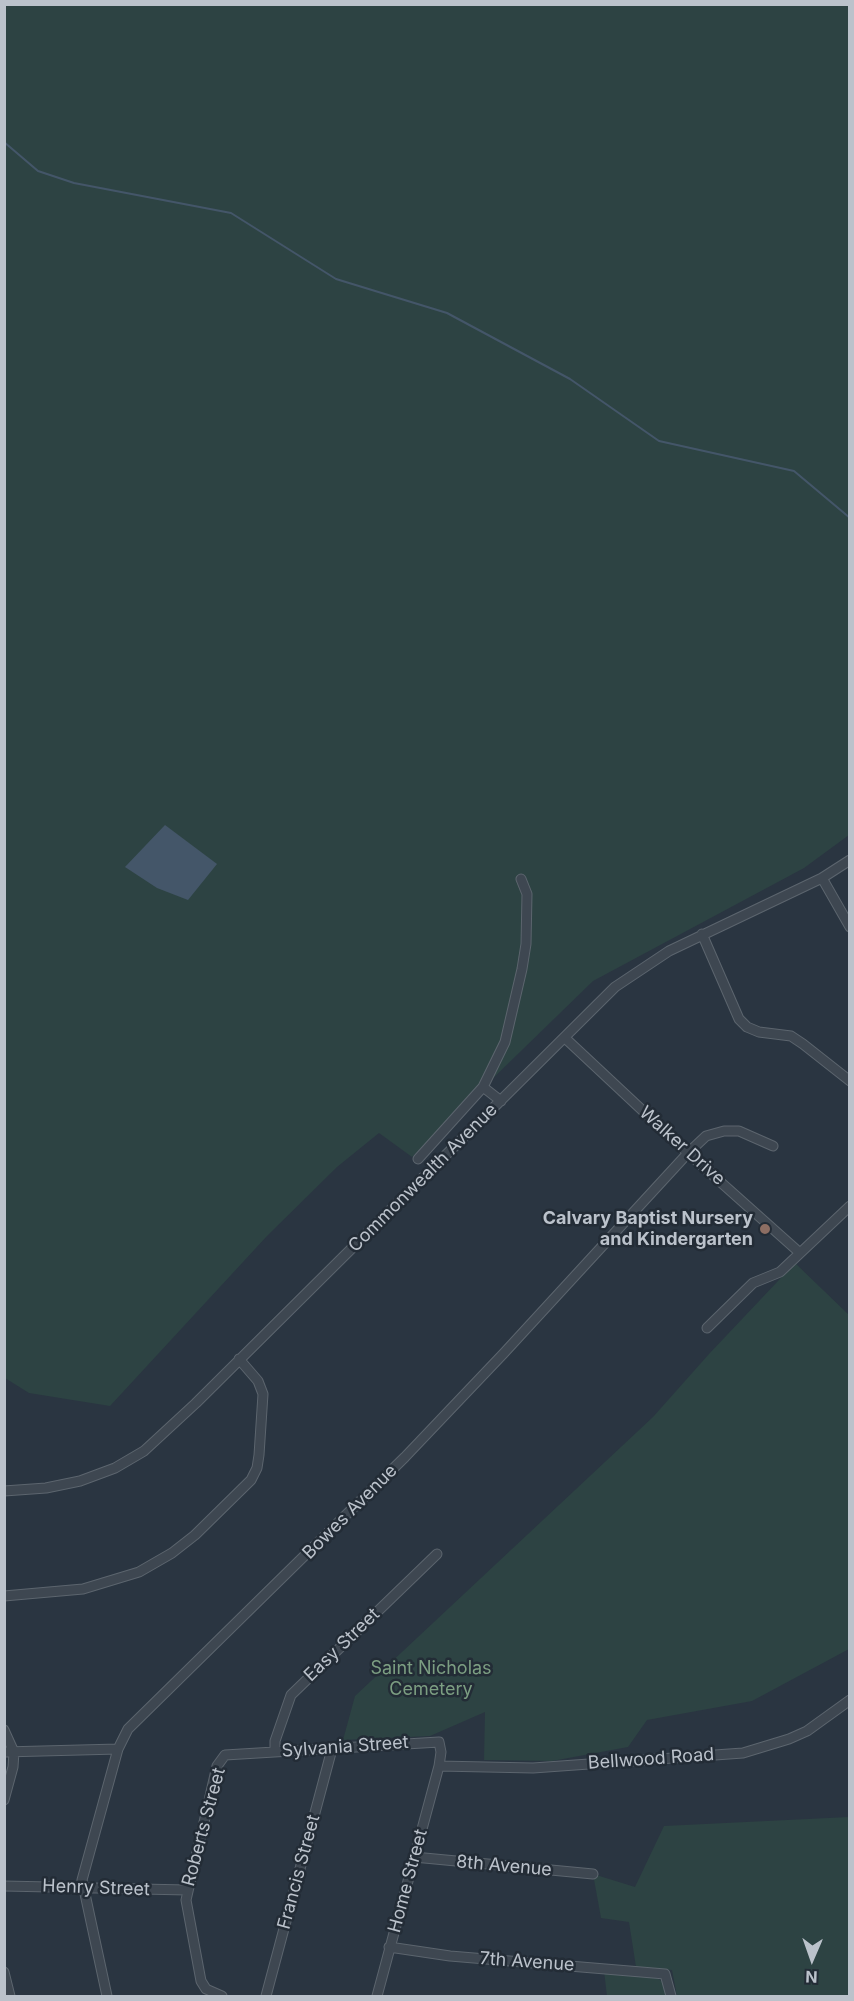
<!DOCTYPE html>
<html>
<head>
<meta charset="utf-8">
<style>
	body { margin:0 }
	#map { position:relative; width:854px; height:2001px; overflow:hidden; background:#2a3541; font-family:Inter,sans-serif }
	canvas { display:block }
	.frame { position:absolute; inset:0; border:6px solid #bbc2cb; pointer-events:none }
	.north { position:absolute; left:782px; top:1929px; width:60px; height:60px; -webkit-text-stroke:4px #232c36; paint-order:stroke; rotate:182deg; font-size:16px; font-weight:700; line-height:24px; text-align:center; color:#bbc2cb }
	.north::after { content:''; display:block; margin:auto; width:21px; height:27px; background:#bbc2cb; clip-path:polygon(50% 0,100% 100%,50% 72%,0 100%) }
</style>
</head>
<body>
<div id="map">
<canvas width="854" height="2001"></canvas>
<div class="frame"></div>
<div class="north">N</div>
</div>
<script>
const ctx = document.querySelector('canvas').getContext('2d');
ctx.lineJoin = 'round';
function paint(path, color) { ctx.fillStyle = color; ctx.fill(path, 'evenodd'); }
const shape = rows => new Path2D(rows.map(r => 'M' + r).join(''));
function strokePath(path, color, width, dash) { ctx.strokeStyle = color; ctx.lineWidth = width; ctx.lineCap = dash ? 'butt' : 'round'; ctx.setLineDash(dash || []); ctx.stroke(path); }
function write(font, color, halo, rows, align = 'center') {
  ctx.font = font + ' Inter,sans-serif'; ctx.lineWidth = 5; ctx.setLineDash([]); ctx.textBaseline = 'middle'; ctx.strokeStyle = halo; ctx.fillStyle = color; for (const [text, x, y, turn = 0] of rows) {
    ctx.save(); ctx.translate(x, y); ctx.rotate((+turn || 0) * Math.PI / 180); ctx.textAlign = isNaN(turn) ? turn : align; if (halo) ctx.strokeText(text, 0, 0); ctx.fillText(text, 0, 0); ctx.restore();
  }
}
paint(shape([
	[4,5,849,5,849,835,804,868,593,981,412,1157,379,1133,337,1167,267,1236,110,1406,29,1393,5,1378],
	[795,1263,849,1315,849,1649,752,1701,647,1720,628,1747,552,1761,484,1760,485,1712,430,1736,343,1740,355,1696,653,1417,709,1354],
	[849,1817,849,1996,677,1996,672,1970,636,1967,629,1922,601,1918,593,1874,635,1887,664,1826],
	[604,1971,654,1976,663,1982,668,1996,607,1996]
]), '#2d4343');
paint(shape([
	[165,825,217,864,188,900,157,888,125,867]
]), '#445669');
strokePath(shape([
	[4,142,38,171,74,183,231,213,336,279,447,313,570,379,659,441,794,471,850,518]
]), '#445669', 2);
const minor = shape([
	[822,878,850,927],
	[702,934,739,1019,747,1027,759,1032,791,1036,803,1044,850,1081],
	[565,1038,688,1153,800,1253],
	[501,1101,483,1087,505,1042,522,969,526,944,527,894,521,879],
	[418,1159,483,1087],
	[707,1328,753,1283,780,1272,850,1206],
	[4,1491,46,1488,80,1481,115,1468,144,1451,196,1403,615,987,669,951,822,878,850,860],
	[4,1596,83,1589,139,1572,172,1553,195,1535,251,1480,257,1468,259,1455,263,1394,258,1381,239,1359],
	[4,1730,14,1752,13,1767,4,1800],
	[4,1752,118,1749],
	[275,1752,275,1741,291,1695,437,1554],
	[439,1766,533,1768,743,1753,789,1739,807,1731,850,1700],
	[414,1857,593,1874],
	[4,1886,187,1890],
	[389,1947,450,1956,665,1974,671,1996],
	[4,1972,10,1996],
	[107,1996,82,1880,118,1749,128,1729,405,1457,504,1353,688,1153,706,1136,724,1131,739,1131,773,1146],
	[222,1996,206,1989,201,1981,186,1900,217,1766,225,1755,439,1742,441,1752,439,1766,377,1996],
	[266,1996,332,1749]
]);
strokePath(minor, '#5c656e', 11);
strokePath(minor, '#3e4751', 9);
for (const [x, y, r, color] of [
	[765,1229,6,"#8d6e63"]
]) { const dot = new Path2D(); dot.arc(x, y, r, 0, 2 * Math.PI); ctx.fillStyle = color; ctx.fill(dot); strokePath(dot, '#232c36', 2); }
write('18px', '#bbc2cb', '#232c36', [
	["Walker Drive",682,1146,42],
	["Commonwealth Avenue",423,1178,-45],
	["Bowes Avenue",350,1512,-45],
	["Easy Street",342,1645,-44],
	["Sylvania Street",345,1747,-4],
	["Bellwood Road",651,1759,-4],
	["Roberts Street",204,1827,-75],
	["8th Avenue",504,1866,5],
	["Francis Street",299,1872,-75],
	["Home Street",408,1881,-75],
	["Henry Street",96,1888,2],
	["7th Avenue",527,1962,4]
]);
write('bold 18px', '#bbc2cb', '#232c36', [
	["Calvary Baptist Nursery",753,1219],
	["and Kindergarten",753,1240]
], 'right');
write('18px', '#7c9e82', '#232c36', [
	["Saint Nicholas",431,1669],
	["Cemetery",431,1690]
]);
</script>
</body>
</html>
